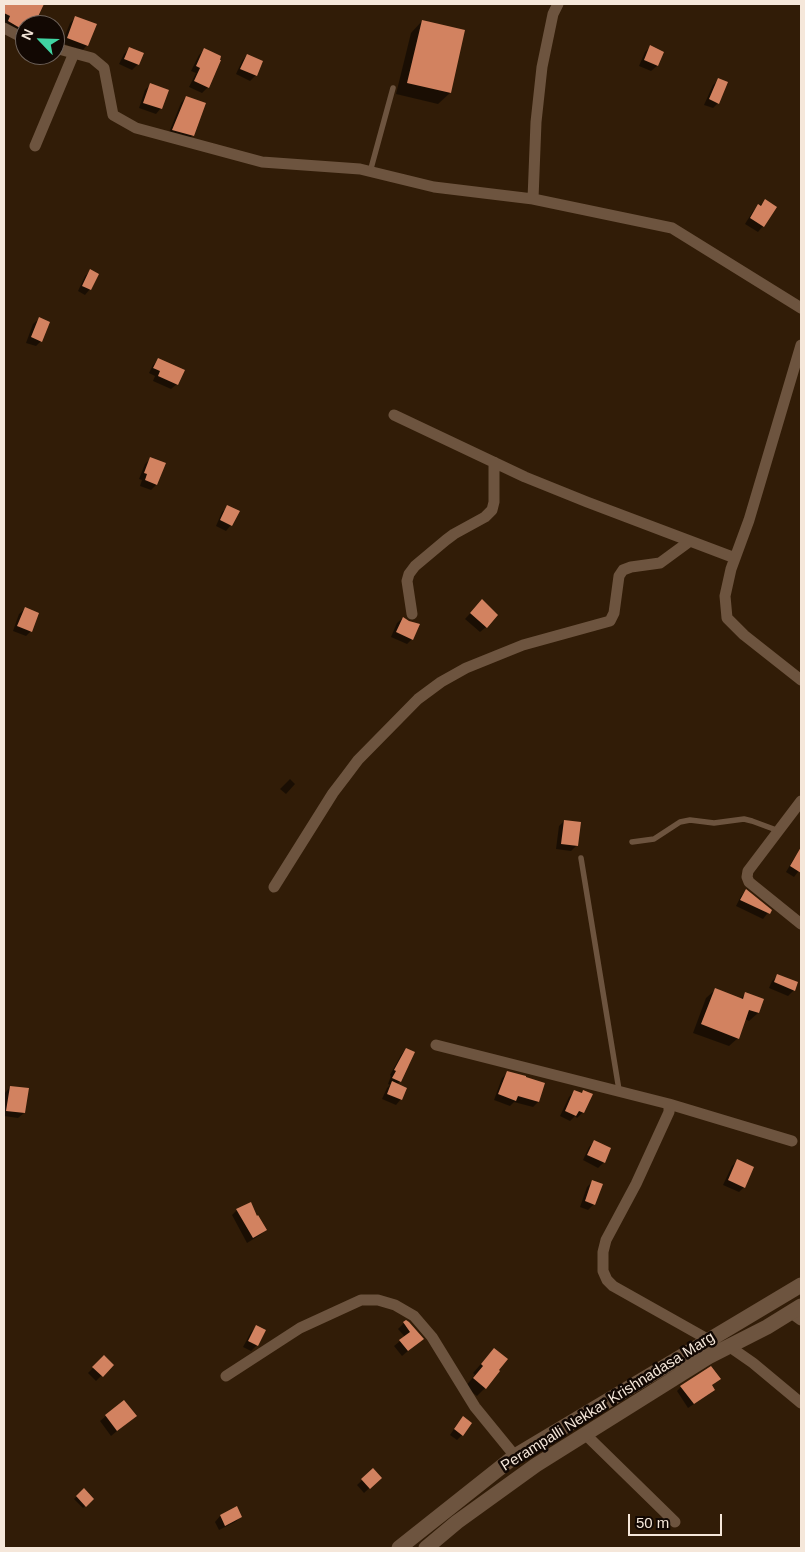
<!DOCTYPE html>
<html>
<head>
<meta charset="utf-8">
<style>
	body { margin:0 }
	#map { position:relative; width:805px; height:1552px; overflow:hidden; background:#311c07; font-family:Arial,sans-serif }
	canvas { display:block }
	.frame { position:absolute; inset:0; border:5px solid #f5e7da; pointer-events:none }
	.north { position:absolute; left:15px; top:15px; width:50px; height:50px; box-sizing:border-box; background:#120803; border:1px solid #6d6159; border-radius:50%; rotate:294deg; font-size:14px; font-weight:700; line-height:20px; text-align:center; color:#f5e7da }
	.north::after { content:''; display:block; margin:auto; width:18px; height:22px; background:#40d4a2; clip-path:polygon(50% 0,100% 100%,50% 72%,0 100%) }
	.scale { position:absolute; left:628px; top:1514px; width:94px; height:22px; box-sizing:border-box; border:2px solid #f5e7da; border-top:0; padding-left:6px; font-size:15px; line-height:18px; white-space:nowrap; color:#f5e7da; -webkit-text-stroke:4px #120803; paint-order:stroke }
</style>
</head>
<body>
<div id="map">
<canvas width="805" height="1552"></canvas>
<div class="frame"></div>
<div class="north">N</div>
<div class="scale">50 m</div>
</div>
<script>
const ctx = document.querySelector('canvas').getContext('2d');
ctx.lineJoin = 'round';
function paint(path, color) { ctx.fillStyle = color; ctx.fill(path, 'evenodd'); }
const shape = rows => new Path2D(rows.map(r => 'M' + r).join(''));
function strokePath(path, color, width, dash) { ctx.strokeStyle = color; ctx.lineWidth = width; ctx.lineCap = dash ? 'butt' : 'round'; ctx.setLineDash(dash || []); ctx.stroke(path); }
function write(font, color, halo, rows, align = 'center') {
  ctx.font = font + ' Arial,sans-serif'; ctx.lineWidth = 5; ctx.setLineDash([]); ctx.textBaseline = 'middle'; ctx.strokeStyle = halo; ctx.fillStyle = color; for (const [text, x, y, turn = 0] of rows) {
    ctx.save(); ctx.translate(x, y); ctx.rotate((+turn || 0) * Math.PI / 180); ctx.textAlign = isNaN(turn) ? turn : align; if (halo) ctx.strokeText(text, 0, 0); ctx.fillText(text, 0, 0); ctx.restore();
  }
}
paint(shape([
	[4,4,43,4,32,25,25,25,25,36,4,30],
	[76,17,87,45,82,51,62,43,70,23],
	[422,21,450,93,438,104,396,94,411,33],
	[650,47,663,52,657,66,651,71,639,66,645,52],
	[129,49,138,64,132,70,119,64,124,54],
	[204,50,208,87,202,93,189,87,196,73,191,71,199,55],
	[247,55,256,75,250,81,236,74,242,61],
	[718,80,718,103,713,108,704,105,713,85],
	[150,85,161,108,156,114,139,108,145,90],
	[186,97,193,135,187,141,168,135,181,103],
	[765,201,763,226,758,232,745,224,753,211],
	[90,271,90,289,85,295,78,291,85,276],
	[39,319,41,341,36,346,26,343,33,324],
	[159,359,177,384,171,389,153,381,155,376,149,373,153,365],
	[151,458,165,464,156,485,151,490,140,486,142,480,139,479,145,464],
	[228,507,231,525,226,531,216,526,222,512],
	[476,607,486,627,480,632,465,619],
	[25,609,31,631,26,636,13,631,19,614],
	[403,618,412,639,407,644,391,637,397,623],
	[290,779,295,784,286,794,280,789],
	[564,821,577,845,571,851,556,849,559,826],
	[798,854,801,856,801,868,794,877,786,872,793,860],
	[746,891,770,910,763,919,736,906,741,896],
	[778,975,794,990,788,996,769,988,772,981],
	[715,990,740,999,746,994,763,1000,758,1013,749,1021,745,1019,738,1038,729,1046,693,1033,706,998],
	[406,1049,413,1052,400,1081,396,1085,401,1099,396,1105,382,1099,387,1088,390,1085,388,1084,391,1076,390,1075,401,1055],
	[508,1072,544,1084,538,1102,533,1107,514,1102,510,1106,494,1100,502,1078],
	[10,1087,24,1113,18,1118,4,1116,5,1093],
	[575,1091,583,1112,577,1118,575,1116,570,1121,560,1116,569,1097],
	[594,1142,604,1162,598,1168,583,1160,589,1147],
	[737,1161,744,1187,739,1192,723,1185,732,1166],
	[593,1181,594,1204,588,1210,580,1207,587,1187],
	[237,1210,256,1218,266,1230,260,1235,247,1243,232,1215],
	[406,1321,422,1339,402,1356,394,1346,405,1337,398,1329],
	[256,1327,257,1345,251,1351,243,1347,251,1332],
	[494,1349,485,1388,477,1396,465,1387,475,1375,473,1373],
	[104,1357,112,1365,96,1381,88,1373],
	[719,1379,711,1386,709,1394,688,1408,677,1391,681,1387],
	[106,1416,135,1416,111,1436,100,1421],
	[458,1423,462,1435,457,1440,450,1435],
	[373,1470,380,1478,364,1493,357,1485],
	[84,1490,92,1499,83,1508,74,1499],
	[236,1508,241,1517,235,1522,219,1530,215,1522,220,1516]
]), '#0007');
paint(shape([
	[4,4,44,4,34,25,25,25,25,31,8,21,10,16,4,13],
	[75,16,97,24,88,46,67,38],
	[422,20,465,30,451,93,407,83],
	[650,45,664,52,658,66,644,60],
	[129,47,144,53,139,65,124,59],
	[204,48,221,56,220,60,221,60,209,88,194,81,200,68,196,66],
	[247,54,263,61,257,76,240,69],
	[718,78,728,82,719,104,709,99],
	[150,83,169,90,162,109,143,103],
	[186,96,206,103,194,136,172,130],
	[765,199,777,207,764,227,750,218,758,204,761,206],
	[90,269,99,274,91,290,82,286],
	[39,317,50,322,42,342,31,337],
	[158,358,185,370,178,385,158,376,160,371,153,368],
	[150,457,166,463,157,485,145,480,147,474,144,473],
	[227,505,240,511,232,526,220,520],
	[482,599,498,615,487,628,470,613],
	[25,607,39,613,32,632,17,626],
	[403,617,409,621,420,624,413,640,396,632],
	[564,820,581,822,578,846,561,844],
	[801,847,801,873,790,866],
	[746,889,772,910,770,914,740,900],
	[777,974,798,982,795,991,774,982],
	[715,988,743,999,745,992,764,999,759,1013,749,1010,739,1039,701,1024],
	[406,1048,415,1052,401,1082,392,1078,396,1071,394,1070],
	[507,1071,526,1076,526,1077,545,1083,539,1102,518,1096,516,1101,498,1094],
	[392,1081,407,1088,402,1100,387,1094],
	[10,1086,29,1088,25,1113,6,1111],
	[574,1090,582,1093,583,1090,593,1094,584,1113,579,1111,576,1116,565,1111],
	[594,1140,611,1148,605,1163,587,1155],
	[737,1159,754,1167,745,1188,728,1180],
	[592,1180,603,1184,595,1205,585,1201],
	[251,1202,257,1216,258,1215,267,1230,253,1238,236,1209],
	[406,1320,409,1322,424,1339,408,1351,399,1340,410,1332,403,1322],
	[256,1325,266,1330,258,1346,248,1341],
	[494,1348,508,1359,499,1370,500,1371,486,1389,473,1378,483,1366,481,1364],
	[104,1355,114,1365,103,1377,92,1367],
	[711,1366,721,1379,712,1385,715,1390,694,1404,680,1386],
	[124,1400,137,1416,117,1431,105,1415],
	[463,1416,472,1423,463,1436,454,1429],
	[373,1468,382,1478,370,1489,361,1479],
	[84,1488,94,1499,86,1507,76,1496],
	[237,1506,242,1517,225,1526,220,1515]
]), '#d28260');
strokePath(shape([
	[370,172,393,88],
	[632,842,654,839,680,822,690,820,714,823,744,819,752,821,779,831],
	[581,858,619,1090]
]), '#6d543f', 5.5);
strokePath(shape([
	[4,28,25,39],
	[55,48,92,58,104,68,113,115,136,128,262,162,360,169,434,187,533,199,672,228,801,308],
	[35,146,74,53],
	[533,199,536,122,542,67,553,14,558,4],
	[801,345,749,520,731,569,725,596,727,618,744,635,801,680],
	[394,415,525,477,587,502,735,558],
	[412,614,407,581,409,574,415,566,446,540,454,534,485,517,492,510,494,502,494,462],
	[801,801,748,871,747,877,749,882,801,924],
	[274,887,333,793,346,776,358,760,418,699,441,682,466,668,523,645,610,621,614,613,619,576,623,570,631,567,660,563,690,541],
	[436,1045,669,1104,669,1112,636,1184,606,1240,603,1252,603,1271,607,1280,613,1286,709,1340],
	[669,1104,792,1141],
	[790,1312,801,1320],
	[730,1347,753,1363,801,1403],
	[226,1376,300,1328,361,1300,378,1300,395,1305,414,1316,432,1337,475,1407,515,1456],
	[585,1434,675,1522]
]), '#6d543f', 11);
strokePath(shape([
	[399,1548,515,1456,801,1285],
	[426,1548,457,1522,536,1465,710,1356,767,1327,801,1306]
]), '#6d543f', 15);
write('15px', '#f5e7da', '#120803', [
	["Perampalli Nekkar Krishnadasa Marg",608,1402,-32]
]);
</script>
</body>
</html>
